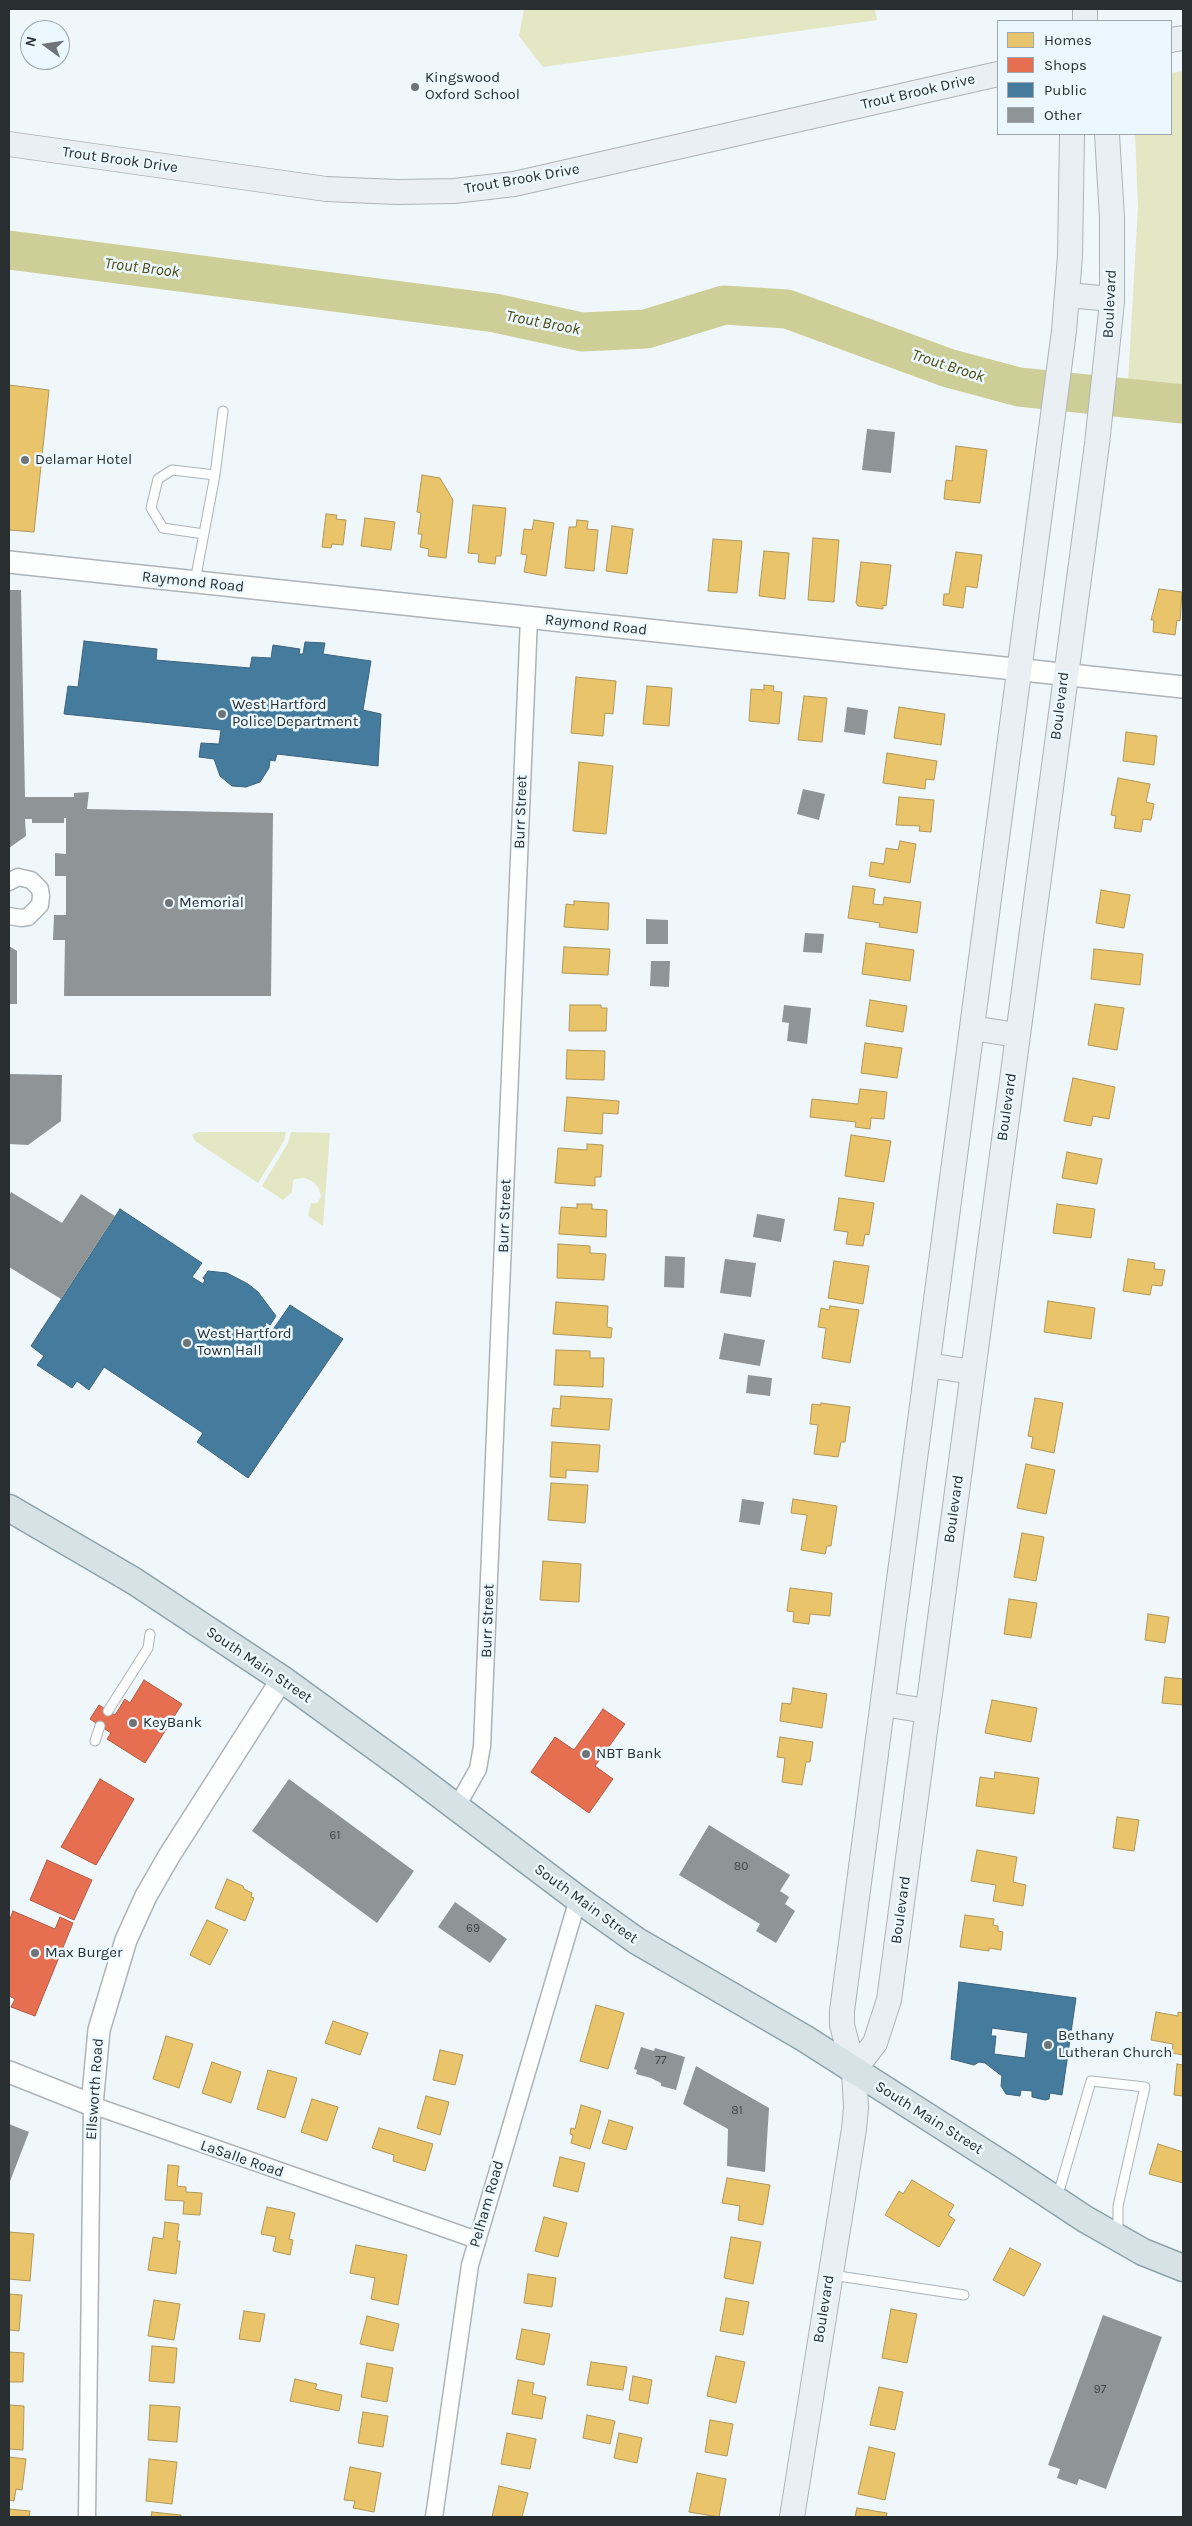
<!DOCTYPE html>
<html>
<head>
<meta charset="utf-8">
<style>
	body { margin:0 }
	#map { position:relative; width:1192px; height:2526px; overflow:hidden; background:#f0f7fb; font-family:Karla,sans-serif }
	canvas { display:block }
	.frame { position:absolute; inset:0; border:10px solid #292e31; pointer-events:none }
	.legend { position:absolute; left:997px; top:20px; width:175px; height:115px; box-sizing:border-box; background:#ecf8ff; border:1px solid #9ea7ad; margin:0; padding:6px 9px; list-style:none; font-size:15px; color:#292e31 }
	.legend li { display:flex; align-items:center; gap:10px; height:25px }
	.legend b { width:25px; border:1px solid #9ea7ad }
	.north { position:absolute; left:20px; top:20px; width:50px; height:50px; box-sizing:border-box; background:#ecf8ff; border:1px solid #9ea7ad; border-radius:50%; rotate:284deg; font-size:14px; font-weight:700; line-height:20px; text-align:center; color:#292e31 }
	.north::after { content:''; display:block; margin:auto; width:18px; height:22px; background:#6f7478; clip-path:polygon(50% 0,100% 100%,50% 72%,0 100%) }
</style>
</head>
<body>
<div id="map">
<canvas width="1192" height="2526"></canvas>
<div class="frame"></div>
<ul class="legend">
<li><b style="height:14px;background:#e9c46a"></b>Homes</li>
<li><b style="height:14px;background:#e76f51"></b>Shops</li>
<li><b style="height:14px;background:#457b9d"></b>Public</li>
<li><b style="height:14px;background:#8f9597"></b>Other</li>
</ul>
<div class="north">N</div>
</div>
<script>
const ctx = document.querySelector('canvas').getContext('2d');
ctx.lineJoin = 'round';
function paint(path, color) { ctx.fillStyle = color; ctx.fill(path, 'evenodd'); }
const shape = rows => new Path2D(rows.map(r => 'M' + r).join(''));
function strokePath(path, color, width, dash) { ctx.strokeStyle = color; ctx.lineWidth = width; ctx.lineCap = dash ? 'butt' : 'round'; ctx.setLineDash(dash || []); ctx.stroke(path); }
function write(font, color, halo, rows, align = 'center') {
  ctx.font = font + ' Karla,sans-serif'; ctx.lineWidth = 5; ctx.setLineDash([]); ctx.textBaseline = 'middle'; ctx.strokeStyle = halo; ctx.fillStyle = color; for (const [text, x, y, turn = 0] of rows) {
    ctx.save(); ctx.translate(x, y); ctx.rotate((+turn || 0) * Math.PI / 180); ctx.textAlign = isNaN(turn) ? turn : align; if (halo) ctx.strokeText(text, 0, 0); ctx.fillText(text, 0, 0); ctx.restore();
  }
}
paint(shape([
	[524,9,875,9,877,20,543,67,519,36],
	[1183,71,1183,421,1126,417,1138,207,1135,134,1171,134,1171,73],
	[198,1132,286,1132,284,1141,258,1183,195,1141,192,1135],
	[291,1132,330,1133,323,1226,308,1216,311,1203,317,1203,321,1197,319,1189,314,1182,305,1178,295,1179,293,1181,292,1192,283,1200,262,1186,288,1143]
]), '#e4e7c3');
const homes = shape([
	[9,385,49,390,34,532,9,530,9,385],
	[956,446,987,450,980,503,944,499,946,480,952,481,956,446],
	[422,475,440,478,453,500,446,558,428,556,429,549,420,547,422,534,418,534,421,513,417,512,422,475],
	[473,505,506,508,501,556,496,556,495,564,478,562,479,554,468,553,473,505],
	[326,514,337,515,336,519,346,520,343,545,332,544,331,548,322,547,326,514],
	[365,518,395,522,391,550,361,546,365,518],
	[534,520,554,523,546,576,524,572,527,555,521,554,524,529,532,530,534,520],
	[577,520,588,521,587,529,598,530,594,571,565,568,569,527,576,527,577,520],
	[612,526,633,529,627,574,606,571,612,526],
	[813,538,839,540,834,602,808,600,813,538],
	[713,539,742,541,737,593,708,591,713,539],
	[764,551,789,553,785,599,759,596,764,551],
	[956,552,982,555,977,588,966,586,963,608,943,605,944,594,949,594,956,552],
	[861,562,891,565,886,606,883,605,883,609,858,606,856,603,861,562],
	[1159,589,1182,592,1180,621,1177,620,1175,635,1153,632,1154,620,1151,620,1159,589],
	[576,677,616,681,613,714,605,713,603,736,571,733,576,677],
	[764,685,774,686,773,691,782,692,779,724,749,721,751,689,764,690,764,685],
	[647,686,672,688,669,726,643,724,647,686],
	[804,696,827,698,822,742,798,740,804,696],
	[899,707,945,714,941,745,894,738,899,707],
	[1126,732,1157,736,1154,765,1123,761,1126,732],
	[887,753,937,761,934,780,926,779,925,789,883,783,887,753],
	[579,762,613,766,606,834,573,831,579,762],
	[1118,778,1150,784,1146,802,1154,804,1151,820,1143,819,1141,832,1114,828,1116,816,1111,815,1118,778],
	[899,797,934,800,931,832,919,831,920,826,896,825,899,797],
	[900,841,916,844,910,883,869,876,871,862,884,864,886,848,898,850,900,841],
	[853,886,875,889,873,904,883,905,884,897,921,902,917,933,879,927,880,923,848,918,853,886],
	[1101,890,1130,895,1124,928,1096,923,1101,890],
	[574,901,609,903,608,930,564,927,566,904,574,905,574,901],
	[866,943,914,950,910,981,862,974,866,943],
	[564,947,610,949,608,975,562,973,564,947],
	[1094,949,1143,954,1140,985,1091,979,1094,949],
	[870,1000,907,1006,903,1032,866,1026,870,1000],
	[1095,1004,1124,1008,1117,1050,1088,1045,1095,1004],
	[570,1005,601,1005,601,1008,607,1008,606,1031,569,1031,570,1005],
	[865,1043,902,1048,897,1078,861,1073,865,1043],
	[567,1050,605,1051,604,1080,566,1079,567,1050],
	[1073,1078,1115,1087,1109,1119,1093,1116,1091,1126,1064,1121,1073,1078],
	[860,1089,887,1092,884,1119,871,1118,870,1129,855,1127,856,1122,810,1117,812,1099,858,1104,860,1089],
	[567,1097,619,1101,618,1114,603,1113,602,1134,564,1131,567,1097],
	[851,1135,891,1141,884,1182,845,1176,851,1135],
	[587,1144,603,1145,601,1177,595,1177,595,1186,555,1183,558,1148,587,1150,587,1144],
	[1067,1152,1102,1159,1097,1184,1062,1178,1067,1152],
	[839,1198,874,1203,869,1235,865,1234,863,1246,846,1244,848,1232,834,1230,839,1198],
	[577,1204,592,1204,592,1209,607,1210,606,1237,559,1234,561,1207,577,1208,577,1204],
	[1057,1204,1095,1209,1091,1238,1053,1233,1057,1204],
	[558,1244,590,1246,590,1253,606,1254,604,1280,557,1278,558,1244],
	[1128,1259,1155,1263,1154,1269,1165,1270,1162,1286,1152,1285,1150,1295,1123,1291,1128,1259],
	[834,1261,869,1266,863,1304,828,1298,834,1261],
	[1048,1301,1095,1308,1091,1339,1044,1332,1048,1301],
	[556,1302,608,1306,607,1327,612,1328,611,1338,553,1334,556,1302],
	[830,1306,859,1310,850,1363,822,1358,826,1328,818,1327,821,1308,829,1310,830,1306],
	[556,1350,590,1351,590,1358,604,1358,603,1387,554,1385,556,1350],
	[561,1396,612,1399,609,1430,551,1426,553,1408,560,1409,561,1396],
	[1035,1398,1063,1403,1054,1453,1031,1448,1033,1437,1028,1436,1035,1398],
	[821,1403,850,1407,845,1442,841,1442,838,1457,814,1454,818,1425,810,1424,812,1404,821,1405,821,1403],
	[552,1442,600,1445,598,1472,566,1470,566,1478,550,1477,552,1442],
	[1026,1464,1055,1470,1046,1514,1017,1508,1026,1464],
	[551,1483,588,1485,585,1523,548,1520,551,1483],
	[793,1499,837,1506,831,1546,827,1546,825,1554,801,1550,807,1515,791,1513,793,1499],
	[1022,1533,1044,1537,1036,1581,1014,1577,1022,1533],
	[543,1561,581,1564,579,1602,540,1600,543,1561],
	[790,1588,832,1593,830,1616,810,1614,809,1624,793,1622,794,1612,787,1611,790,1588],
	[1009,1599,1037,1603,1031,1638,1004,1634,1009,1599],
	[1148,1614,1169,1617,1165,1643,1145,1640,1148,1614],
	[1165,1677,1183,1679,1183,1705,1162,1703,1165,1677],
	[793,1688,827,1694,822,1728,780,1721,782,1703,791,1704,793,1688],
	[992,1700,1037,1708,1031,1742,985,1733,992,1700],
	[780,1737,813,1742,810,1762,806,1762,802,1785,782,1782,785,1758,777,1757,780,1737],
	[995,1772,1039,1778,1034,1814,976,1806,980,1777,994,1779,995,1772],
	[1117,1817,1139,1820,1134,1851,1113,1848,1117,1817],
	[977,1850,1017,1857,1013,1882,1026,1885,1023,1906,993,1901,996,1885,971,1881,977,1850],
	[227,1879,243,1886,244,1889,252,1893,251,1897,254,1898,245,1921,215,1908,227,1879],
	[965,1915,994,1919,993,1925,998,1926,998,1931,1003,1932,1001,1950,989,1948,989,1951,960,1947,965,1915],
	[207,1920,228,1930,210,1965,190,1955,207,1920],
	[596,2005,624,2013,608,2069,580,2061,596,2005],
	[1156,2012,1178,2016,1178,2012,1183,2013,1183,2055,1172,2053,1173,2044,1151,2040,1156,2012],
	[333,2021,368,2033,360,2055,325,2043,333,2021],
	[166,2036,193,2044,179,2088,153,2079,166,2036],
	[440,2050,463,2055,455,2085,433,2080,440,2050],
	[212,2062,241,2072,231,2103,202,2093,212,2062],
	[1177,2064,1183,2065,1183,2096,1174,2095,1177,2064],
	[268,2070,297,2078,285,2118,257,2109,268,2070],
	[426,2096,449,2102,440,2135,417,2128,426,2096],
	[312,2099,338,2107,327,2141,301,2132,312,2099],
	[581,2105,601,2111,590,2149,571,2143,573,2135,570,2134,571,2128,575,2129,581,2105],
	[609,2120,633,2127,626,2150,602,2143,609,2120],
	[379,2128,433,2144,425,2171,393,2161,394,2155,372,2148,379,2128],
	[1158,2144,1183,2152,1183,2183,1149,2174,1158,2144],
	[560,2157,585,2163,578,2192,553,2186,560,2157],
	[168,2165,179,2166,177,2186,186,2187,186,2192,202,2193,200,2215,183,2214,184,2201,165,2200,168,2165],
	[727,2178,770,2185,763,2225,738,2220,740,2206,722,2203,727,2178],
	[912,2180,954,2205,948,2215,955,2220,939,2247,885,2215,899,2191,903,2194,912,2180],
	[267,2207,295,2213,289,2239,293,2240,290,2255,273,2251,276,2237,261,2234,267,2207],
	[544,2217,567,2223,558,2257,535,2251,544,2217],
	[165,2222,179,2224,177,2241,180,2241,176,2274,148,2270,153,2237,163,2239,165,2222],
	[9,2232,34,2234,30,2281,9,2279,9,2232],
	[731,2237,761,2242,753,2284,724,2278,731,2237],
	[356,2245,407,2255,398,2305,371,2299,375,2278,350,2273,356,2245],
	[1010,2248,1041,2264,1024,2296,993,2280,1010,2248],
	[528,2274,556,2278,552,2307,524,2303,528,2274],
	[9,2294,22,2295,19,2331,9,2330,9,2294],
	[726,2298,749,2302,743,2335,720,2331,726,2298],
	[154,2300,180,2304,174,2340,148,2336,154,2300],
	[891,2309,917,2314,907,2363,882,2358,891,2309],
	[244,2311,265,2314,260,2342,239,2339,244,2311],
	[367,2316,399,2324,393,2351,360,2344,367,2316],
	[522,2329,550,2334,544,2365,516,2359,522,2329],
	[152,2346,177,2348,174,2383,149,2381,152,2346],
	[9,2352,24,2353,23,2382,9,2382,9,2352],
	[716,2356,745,2362,736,2403,707,2396,716,2356],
	[591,2362,627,2367,623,2390,587,2385,591,2362],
	[367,2363,393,2368,387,2402,361,2397,367,2363],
	[633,2376,652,2380,648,2404,629,2400,633,2376],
	[295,2379,317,2384,315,2389,342,2395,339,2411,290,2401,295,2379],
	[518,2380,534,2383,532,2394,546,2397,542,2419,512,2414,518,2380],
	[879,2387,903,2392,895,2430,870,2425,879,2387],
	[9,2405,24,2406,23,2450,9,2449,9,2405],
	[150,2405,180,2407,177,2442,148,2440,150,2405],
	[363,2412,388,2416,383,2447,358,2443,363,2412],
	[587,2415,615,2421,610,2444,583,2438,587,2415],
	[710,2420,733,2424,727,2456,705,2452,710,2420],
	[507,2433,536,2439,530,2469,501,2464,507,2433],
	[619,2433,642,2438,637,2463,614,2458,619,2433],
	[869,2447,895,2453,885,2500,858,2494,869,2447],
	[9,2457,26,2459,22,2490,16,2489,14,2501,9,2500,9,2457],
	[149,2459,177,2462,172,2504,146,2501,149,2459],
	[350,2467,381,2473,374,2512,353,2508,355,2501,344,2500,350,2467],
	[697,2473,726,2479,719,2517,689,2512,697,2473],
	[499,2486,528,2493,522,2517,492,2517,499,2486],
	[857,2508,887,2513,886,2517,855,2517,857,2508],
	[9,2509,30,2511,29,2517,9,2517,9,2509],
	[152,2512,181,2515,181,2517,151,2517,152,2512]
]);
paint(homes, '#e9c46a');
strokePath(homes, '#af9759', 1);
const shops = shape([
	[144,1680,182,1704,145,1763,107,1739,111,1733,90,1719,99,1705,115,1715,125,1699,130,1703,144,1680],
	[603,1709,625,1724,595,1766,613,1779,589,1813,531,1772,555,1737,574,1750,603,1709],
	[100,1779,134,1799,96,1865,61,1847,100,1779],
	[47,1860,92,1880,74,1920,30,1900,47,1860],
	[13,1911,55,1929,60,1917,73,1923,35,2016,11,2007,15,1999,9,1996,9,1921,13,1911]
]);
paint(shops, '#e76f51');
strokePath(shops, '#ae5c47', 1);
const public = shape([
	[84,641,157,649,156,660,250,668,252,657,271,658,273,645,300,649,299,654,303,654,305,642,325,643,323,654,371,661,363,710,381,714,378,766,277,754,275,761,270,760,269,768,260,782,246,787,232,786,220,776,214,759,199,757,201,743,219,744,221,730,64,714,68,686,78,687,84,641],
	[120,1209,202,1263,192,1277,203,1284,205,1280,203,1278,208,1271,227,1273,248,1284,258,1292,276,1316,270,1325,266,1322,265,1325,272,1331,290,1305,343,1339,248,1478,197,1442,203,1433,104,1367,89,1390,77,1381,72,1388,37,1365,44,1356,31,1346,120,1209],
	[959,1982,1076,1998,1062,2095,1050,2093,1049,2099,1045,2100,1032,2097,1032,2091,1021,2090,1020,2096,1006,2094,1001,2086,1002,2076,985,2063,979,2062,974,2065,951,2059,959,1982],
	[992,2028,1028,2033,1025,2058,994,2054,996,2036,991,2036,992,2028]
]);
paint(public, '#457b9d');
strokePath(public, '#3d647d', 1);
strokePath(shape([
	[9,250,495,313,582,332,646,329,724,305,787,309,948,368,1019,387,1183,404]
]), '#cece98', 39);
paint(shape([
	[867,429,895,432,891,473,862,470],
	[9,590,21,590,25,797,74,797,74,793,89,792,87,809,273,813,271,996,64,996,65,940,53,940,54,915,66,915,66,876,55,876,55,853,66,854,66,818,64,818,64,823,32,823,32,819,25,819,26,836,9,848],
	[847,707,868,710,865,735,844,732],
	[803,789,825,794,819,820,797,814],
	[646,919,668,920,668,944,646,944],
	[805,933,824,934,822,953,803,952],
	[9,946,17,951,17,1004,9,1004],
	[651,961,670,961,669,987,650,986],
	[784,1005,811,1008,807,1044,787,1041,789,1023,782,1022],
	[9,1074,62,1075,61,1121,28,1145,9,1144],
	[11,1192,62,1223,81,1194,115,1216,61,1299,9,1267,9,1196],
	[757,1214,785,1219,781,1242,753,1237],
	[665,1256,685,1257,684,1288,664,1287],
	[725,1259,756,1263,751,1297,720,1293],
	[724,1333,765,1340,760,1366,719,1359],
	[748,1375,772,1378,770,1396,746,1393],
	[742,1499,764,1502,760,1525,739,1522],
	[289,1779,414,1871,377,1923,252,1831],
	[709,1825,790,1875,780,1891,789,1897,785,1904,795,1911,776,1943,756,1931,760,1924,679,1875],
	[455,1902,507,1939,490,1963,438,1927],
	[641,2047,654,2051,655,2048,685,2057,676,2090,661,2086,661,2083,651,2078,636,2074,637,2070,634,2069],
	[696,2066,769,2108,765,2172,727,2166,728,2129,683,2104],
	[9,2124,29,2132,9,2184],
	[1103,2315,1162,2337,1106,2489,1079,2479,1077,2485,1057,2478,1060,2469,1048,2465]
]), '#8f9597');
const service = shape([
	[204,534,163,528,151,508,158,479,172,470,215,475],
	[195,581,215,475,223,411],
	[108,1711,148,1648,150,1634],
	[95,1741,100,1726],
	[1057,2198,1091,2081,1145,2087,1118,2206,1118,2233],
	[832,2275,964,2295]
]);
const minor = shape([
	[9,882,18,877,31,880,40,889,41,896,40,905,28,917,21,918,9,916],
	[456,1808,478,1769,482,1746,529,618],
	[87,2517,92,2105,477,2240],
	[434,2517,470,2265,578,1899]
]);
const tertiary = shape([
	[9,562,1183,687],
	[9,2072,92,2105,99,2030,126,1940,146,1896,169,1856,282,1679]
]);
const secondary = shape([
	[1085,21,1085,9],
	[1171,40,1183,38],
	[9,144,326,189,397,192,454,191,514,184,998,74],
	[1067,295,1112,299],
	[972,1028,1017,1035],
	[928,1365,972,1372],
	[883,1704,927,1711],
	[854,2070,875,2043,889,2000,1097,444,1112,302,1112,218,1107,134],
	[792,2517,854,2129,856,2108,854,2070,842,2025,842,2011,1064,331,1070,256,1072,134]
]);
const primary = shape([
	[9,1508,134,1581,282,1679,406,1769,578,1899,637,1941,804,2038,1008,2168,1085,2219,1143,2252,1183,2268]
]);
strokePath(service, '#adb3b7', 11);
strokePath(minor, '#adb3b7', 19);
strokePath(tertiary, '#adb3b7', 24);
strokePath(secondary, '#adb3b7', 26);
strokePath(primary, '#8da2aa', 29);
strokePath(service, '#fdfefe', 9);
strokePath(minor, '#fdfefe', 16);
strokePath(tertiary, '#fdfefe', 21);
strokePath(secondary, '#e9eff2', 24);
strokePath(primary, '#d6e2e6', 26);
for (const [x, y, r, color] of [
	[415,87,5,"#6f7478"],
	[25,460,5,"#6f7478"],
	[222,714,5,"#6f7478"],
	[169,903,5,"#6f7478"],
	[187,1343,5,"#6f7478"],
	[133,1723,5,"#6f7478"],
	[586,1754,5,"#6f7478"],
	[35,1953,5,"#6f7478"],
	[1048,2045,5,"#6f7478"]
]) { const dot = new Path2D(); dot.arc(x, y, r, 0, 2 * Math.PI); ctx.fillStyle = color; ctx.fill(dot); strokePath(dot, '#ecf8ff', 2); }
write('12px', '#42484a', null, [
	["61",335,1836],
	["80",741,1867],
	["69",473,1929],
	["77",661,2061],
	["81",737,2111],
	["97",1100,2390]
]);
write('15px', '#292e31', '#ecf8ff', [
	["Kingswood",425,78],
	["Oxford School",425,95],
	["Delamar Hotel",35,460],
	["West Hartford",232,705],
	["Police Department",232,722],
	["Memorial",179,903],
	["West Hartford",197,1334],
	["Town Hall",197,1351],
	["KeyBank",143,1723],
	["NBT Bank",596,1754],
	["Max Burger",45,1953],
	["Bethany",1058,2036],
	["Lutheran Church",1058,2053]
], 'left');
write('15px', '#292e31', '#ecf8ff', [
	["Trout Brook Drive",918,92,-13],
	["Trout Brook Drive",120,160,8],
	["Trout Brook Drive",522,179,-10],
	["Boulevard",1110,304,-87],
	["Raymond Road",193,582,6],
	["Raymond Road",596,625,6],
	["Boulevard",1060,706,-83],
	["Burr Street",521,812,-88],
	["Boulevard",1007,1107,-82],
	["Burr Street",505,1216,-88],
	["Boulevard",954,1509,-82],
	["Burr Street",488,1621,-88],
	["South Main Street",259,1665,34],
	["South Main Street",586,1904,36],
	["Boulevard",901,1910,-82],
	["Ellsworth Road",95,2089,-86],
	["South Main Street",929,2118,32],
	["LaSalle Road",242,2159,19],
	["Pelham Road",487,2204,-74],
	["Boulevard",824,2309,-81]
]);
write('italic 16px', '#4c4a0c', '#ecf8ff', [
	["Trout Brook",142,268,7],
	["Trout Brook",543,323,11],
	["Trout Brook",948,366,18]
]);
</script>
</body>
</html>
